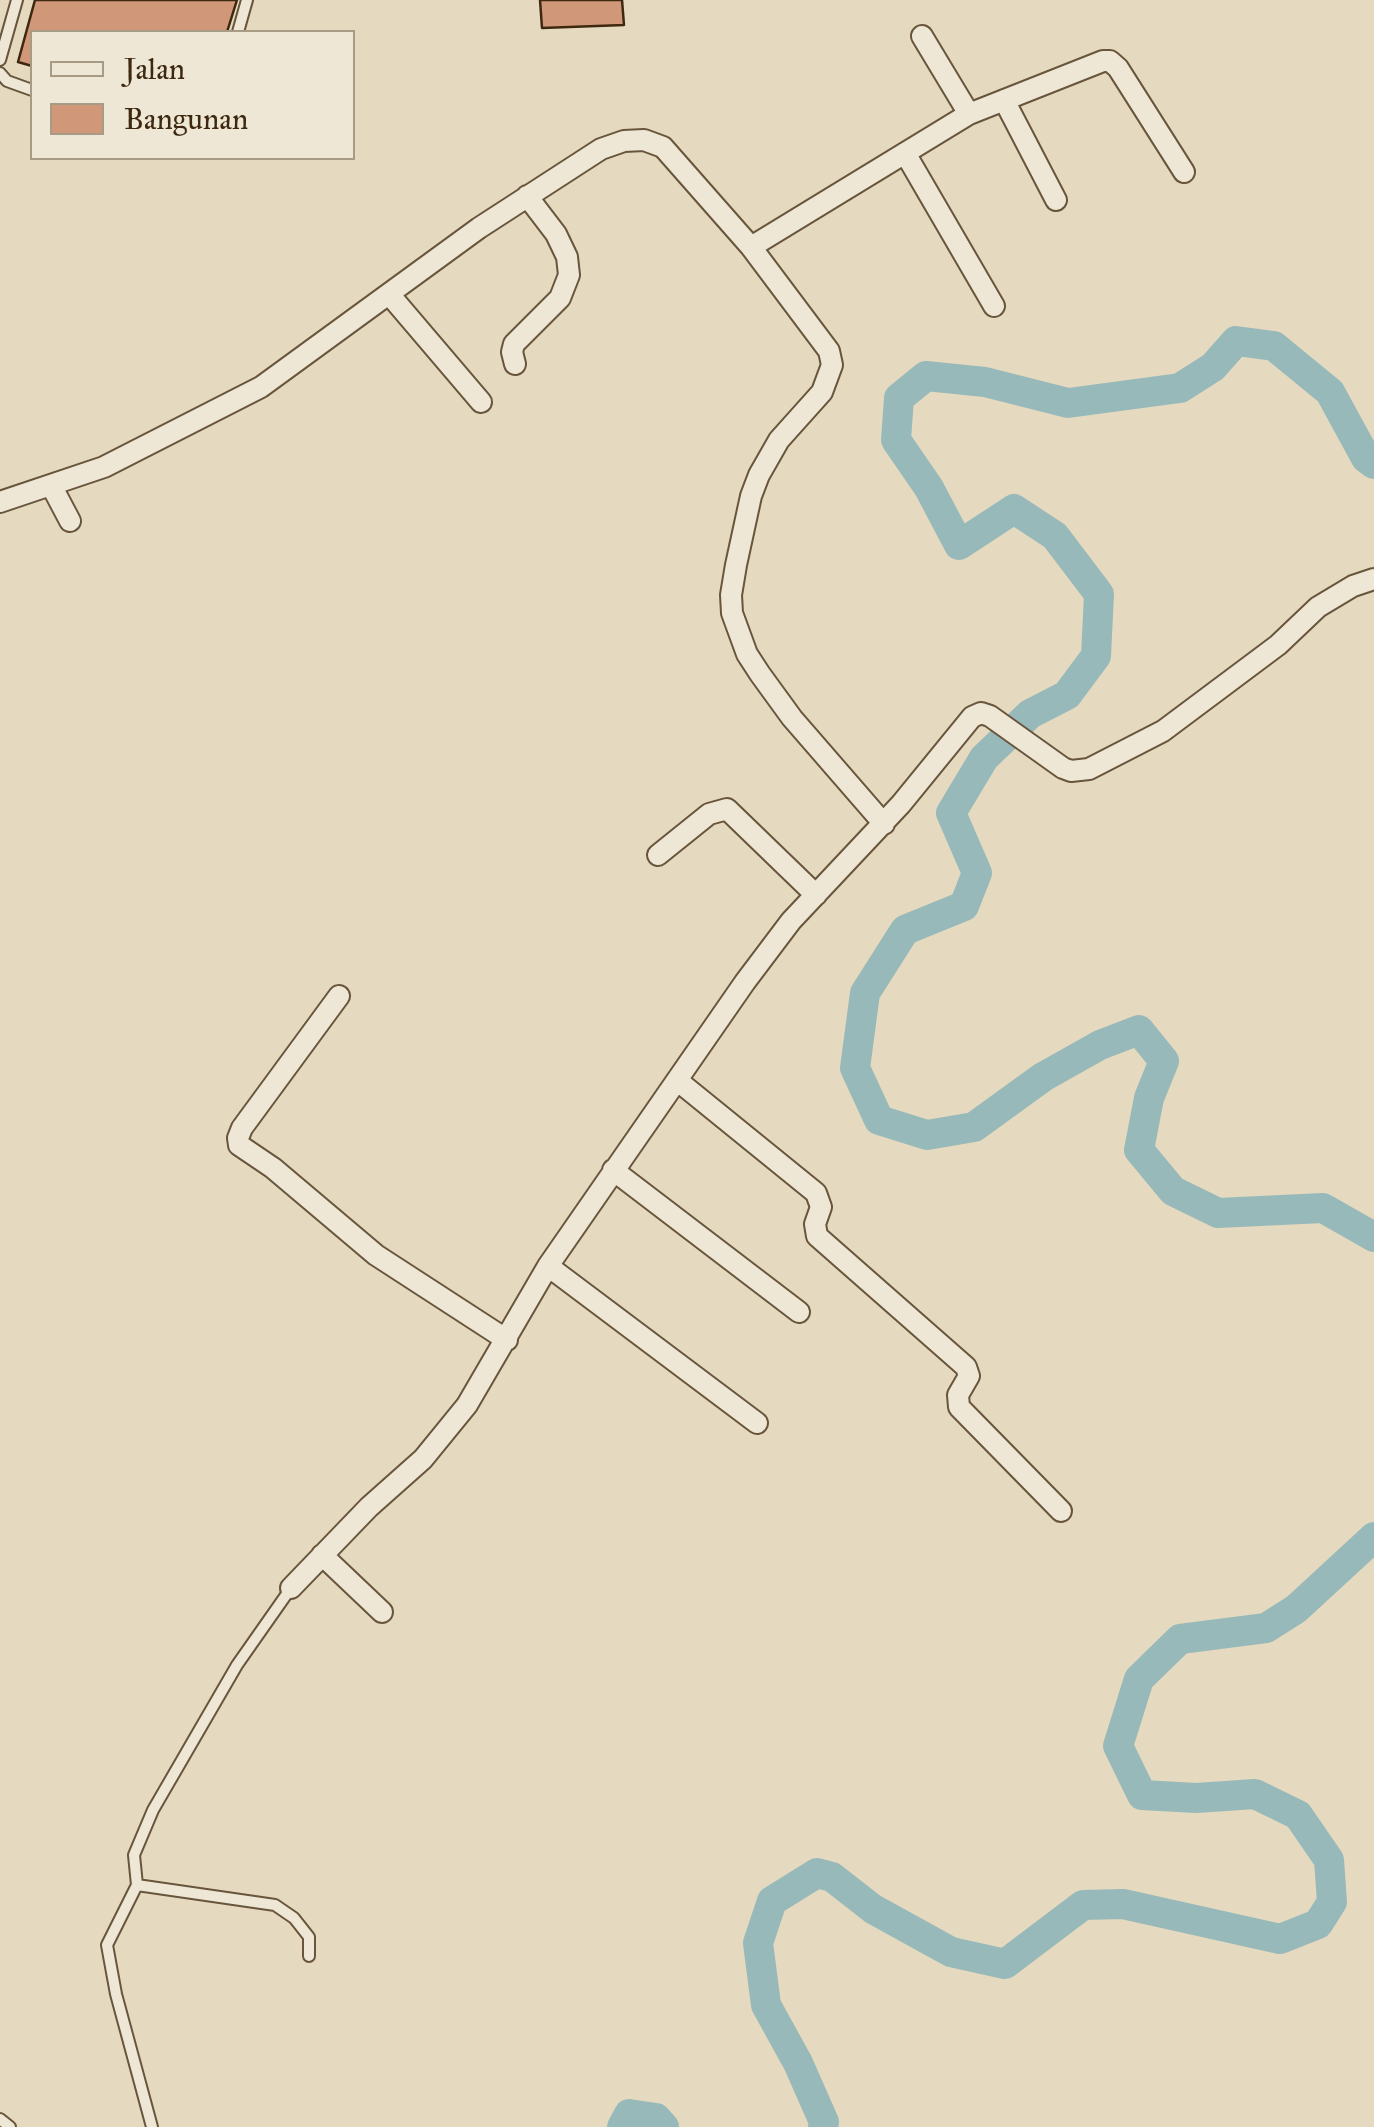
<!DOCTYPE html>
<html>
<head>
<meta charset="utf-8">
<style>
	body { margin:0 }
	#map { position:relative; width:1374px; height:2127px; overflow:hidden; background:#e5dabf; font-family:"IM FELL Great Primer",serif }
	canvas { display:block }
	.legend { position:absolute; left:30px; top:30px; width:325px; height:130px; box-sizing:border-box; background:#eee7d5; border:2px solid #a89b86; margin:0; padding:12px 18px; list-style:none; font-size:30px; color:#3e2910 }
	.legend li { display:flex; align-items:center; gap:20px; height:50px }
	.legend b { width:50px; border:2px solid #a89b86 }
</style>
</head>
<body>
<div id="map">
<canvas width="1374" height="2127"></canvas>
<ul class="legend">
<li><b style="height:12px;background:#eee7d5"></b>Jalan</li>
<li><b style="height:28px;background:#d09878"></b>Bangunan</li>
</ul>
</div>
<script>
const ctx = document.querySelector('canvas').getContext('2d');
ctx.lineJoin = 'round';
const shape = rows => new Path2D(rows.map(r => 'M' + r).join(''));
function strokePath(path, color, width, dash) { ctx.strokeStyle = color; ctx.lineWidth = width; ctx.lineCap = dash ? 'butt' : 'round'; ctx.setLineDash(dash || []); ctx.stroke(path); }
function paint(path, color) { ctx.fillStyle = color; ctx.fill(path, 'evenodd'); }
strokePath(shape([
	[1374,464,1366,458,1330,392,1274,346,1236,341,1213,367,1180,388,1068,403,985,382,926,376,899,398,896,440,929,488,959,545,1014,509,1055,536,1099,594,1096,656,1067,695,1030,714,984,758,951,813,977,873,964,906,905,930,865,993,855,1068,879,1120,927,1135,974,1127,1043,1077,1100,1045,1139,1030,1164,1061,1149,1098,1139,1150,1173,1191,1218,1213,1323,1208,1374,1237],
	[622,2127,629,2114,656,2118,664,2127],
	[823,2127,824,2122,798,2063,766,2005,758,1943,772,1901,817,1873,832,1877,873,1909,951,1952,1005,1964,1083,1905,1123,1904,1280,1939,1318,1924,1332,1902,1329,1860,1298,1815,1255,1794,1196,1798,1142,1795,1118,1746,1139,1679,1180,1639,1266,1628,1296,1609,1374,1537]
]), '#98b9b9', 30);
const building = shape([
	[35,0,237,0,227,32,32,32,32,66,18,62,35,0],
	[540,0,622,0,624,25,542,28,540,0]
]);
paint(building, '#d09878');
strokePath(building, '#3e2910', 2.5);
const service = shape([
	[238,32,247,0],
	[0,60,17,0],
	[0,73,7,81,32,90],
	[137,1885,275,1905,294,1918,309,1937,309,1956],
	[0,2119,10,2127],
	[152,2127,116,1994,107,1945,137,1885,134,1855,153,1810,237,1665,291,1588]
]);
const minor = shape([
	[922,36,969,114],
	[1004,100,1056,200],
	[905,153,994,306],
	[751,247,969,114,1103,61,1110,61,1118,68,1184,172],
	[389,294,481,402],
	[515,364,512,352,514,344,560,298,569,275,567,257,556,234,527,196],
	[51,485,70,521],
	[0,502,104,467,261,387,479,228,601,149,624,141,644,140,663,147,751,247,829,351,832,365,822,392,779,440,759,475,751,496,736,565,731,595,732,613,747,654,760,674,792,718,884,824],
	[658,855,709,814,727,809,816,895],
	[339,996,242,1128,238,1138,239,1145,273,1168,376,1255,507,1340],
	[678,1081,816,1193,821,1207,815,1224,817,1236,966,1367,969,1376,958,1395,959,1407,1061,1511],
	[613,1170,799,1312],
	[548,1266,757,1423],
	[322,1555,382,1612],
	[291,1588,369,1507,423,1459,467,1405,548,1266,745,982,791,921,901,804,972,717,981,713,990,716,1063,768,1071,771,1089,769,1163,731,1278,645,1318,607,1353,586,1374,579]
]);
strokePath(service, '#68553c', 14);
strokePath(minor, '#68553c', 24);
strokePath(service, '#eee7d5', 10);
strokePath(minor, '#eee7d5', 20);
</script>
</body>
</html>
